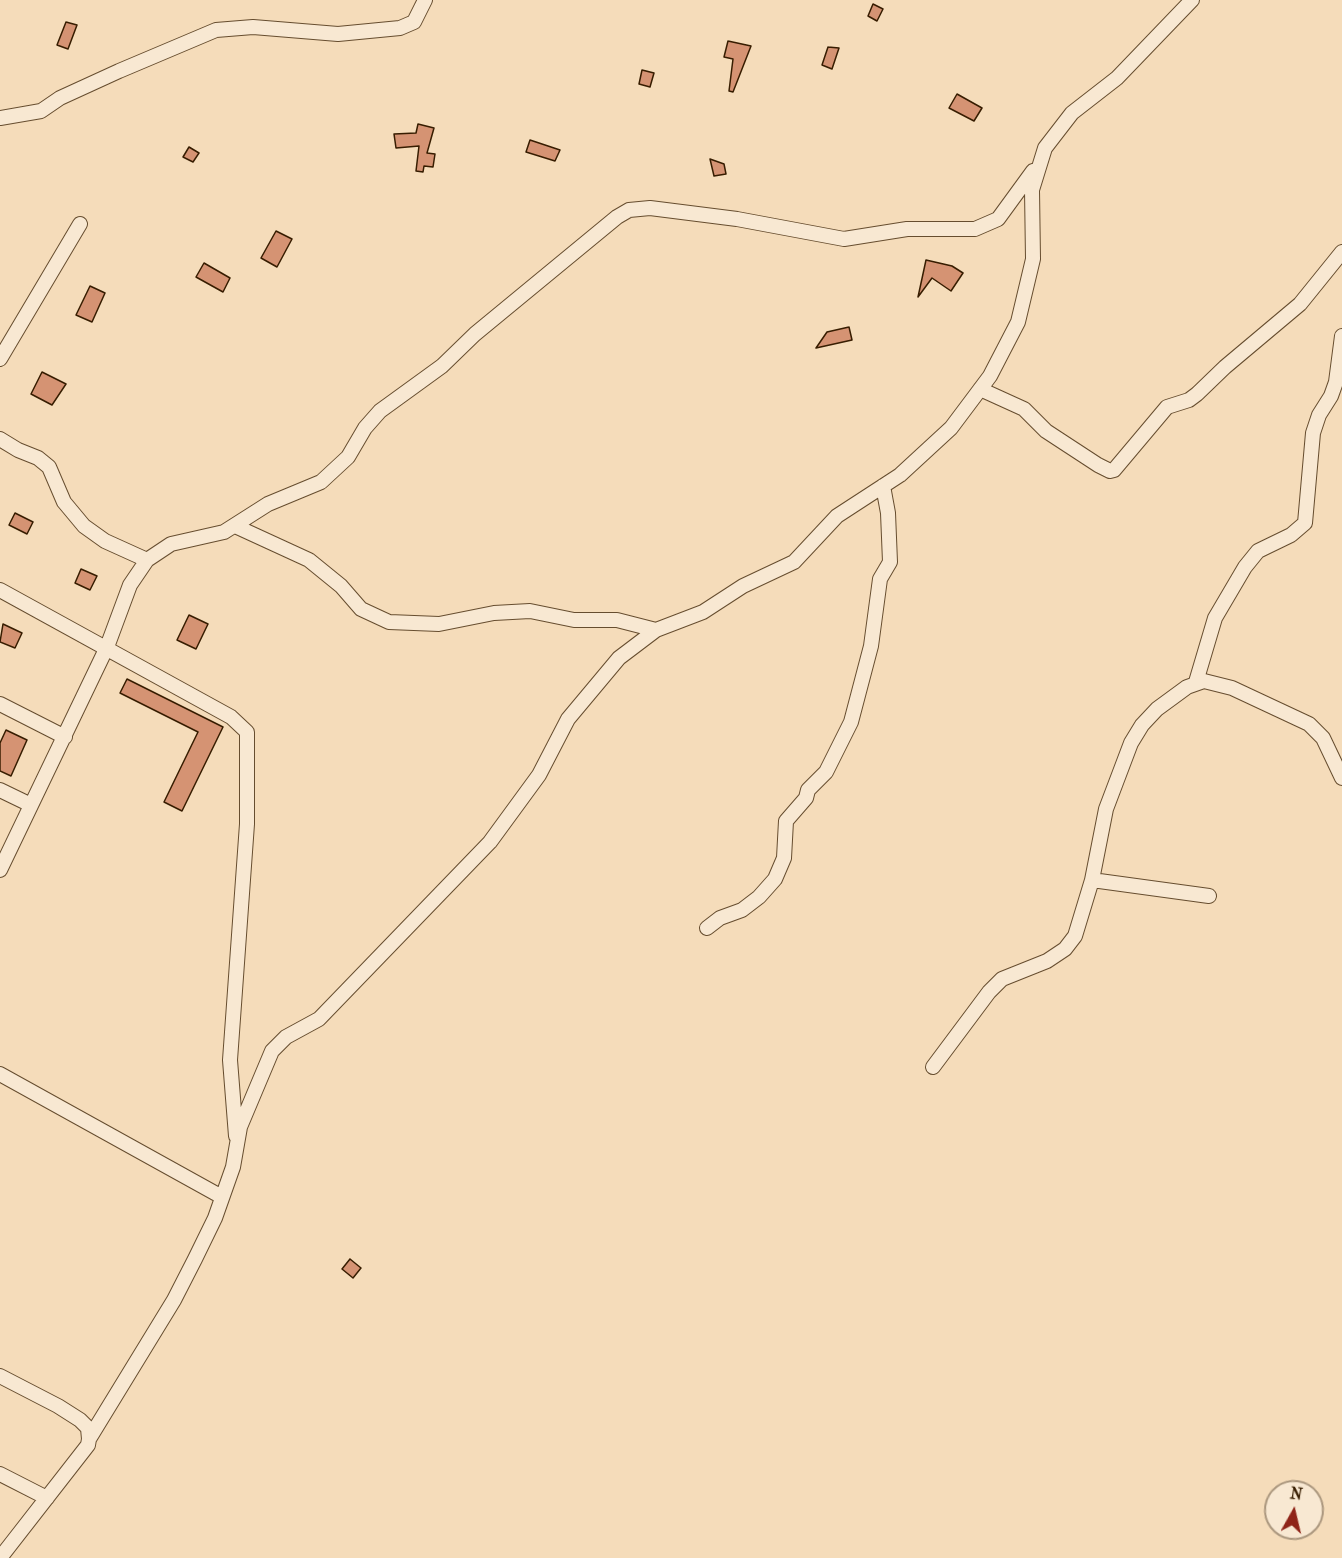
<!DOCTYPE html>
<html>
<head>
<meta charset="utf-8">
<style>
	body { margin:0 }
	#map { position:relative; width:1342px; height:1558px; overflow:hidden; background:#f5dcba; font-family:"IM FELL French Canon",serif }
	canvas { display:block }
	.north { position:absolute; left:1264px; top:1480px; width:60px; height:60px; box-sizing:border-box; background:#f8e8d2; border:2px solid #ab977e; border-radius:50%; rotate:8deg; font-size:16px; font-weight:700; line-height:24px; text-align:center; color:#371d01 }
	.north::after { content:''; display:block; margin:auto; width:21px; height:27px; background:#8f2418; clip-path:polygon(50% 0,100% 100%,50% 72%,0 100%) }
</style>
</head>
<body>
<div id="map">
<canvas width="1342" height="1558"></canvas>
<div class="north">N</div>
</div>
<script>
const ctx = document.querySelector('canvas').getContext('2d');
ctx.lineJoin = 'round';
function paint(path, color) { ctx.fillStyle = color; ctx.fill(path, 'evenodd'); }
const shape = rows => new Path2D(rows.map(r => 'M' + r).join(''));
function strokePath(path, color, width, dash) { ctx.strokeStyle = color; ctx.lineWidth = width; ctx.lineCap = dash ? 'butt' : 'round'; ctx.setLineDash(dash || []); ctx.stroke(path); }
const building = shape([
	[873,4,883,9,877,21,868,16,873,4],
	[66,22,77,25,68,49,57,45,66,22],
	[728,41,751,46,733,92,729,91,733,59,724,57,728,41],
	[828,47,839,48,832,69,822,65,828,47],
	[642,70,654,73,650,87,639,84,642,70],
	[957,94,982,108,974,121,949,108,957,94],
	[418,124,434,128,427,153,435,154,433,167,424,166,423,172,416,171,419,146,396,148,394,134,416,133,418,124],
	[530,140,560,150,555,161,526,152,530,140],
	[189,147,199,153,193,162,183,157,189,147],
	[710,159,724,164,726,174,714,176,710,159],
	[276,231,292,239,277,267,261,258,276,231],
	[926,260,952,266,963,273,951,291,932,278,918,297,926,260],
	[204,263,230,278,223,292,196,277,204,263],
	[90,286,105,293,92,322,76,315,90,286],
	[849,327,852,340,816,348,827,332,849,327],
	[42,372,66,384,52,405,31,394,42,372],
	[15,513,33,522,27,534,9,525,15,513],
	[81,569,97,576,90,590,75,583,81,569],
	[189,615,208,624,196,649,177,640,189,615],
	[3,624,22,633,15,648,0,642,3,624],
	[127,679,223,727,182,811,164,802,198,732,120,693,127,679],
	[6,730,27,740,11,776,0,771,0,743,6,730],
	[350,1259,361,1268,353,1278,342,1269,350,1259]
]);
paint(building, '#d59373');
strokePath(building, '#371d01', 1.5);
const minor = shape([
	[0,118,41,111,60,98,119,71,216,30,253,27,338,34,400,28,414,22,425,0],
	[0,359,80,224],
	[980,389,1024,409,1046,431,1098,465,1110,471,1114,470,1167,407,1189,400,1197,394,1225,367,1300,304,1342,252],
	[0,439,18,450,38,458,49,467,64,502,84,526,105,541,147,560],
	[235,526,309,560,341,586,361,609,389,622,439,624,494,613,530,611,574,620,617,620,656,630],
	[0,590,231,717,247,732,247,824,230,1060,236,1136],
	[1196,682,1215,618,1245,567,1258,551,1291,535,1305,523,1313,433,1319,415,1331,396,1336,382,1342,336],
	[0,704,65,737],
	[0,790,31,805],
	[0,870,107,647,130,585,147,560,171,544,224,532,268,504,321,482,348,457,365,428,380,411,442,366,475,334,617,217,629,210,650,208,737,219,844,239,907,229,975,229,998,219,1033,171],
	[1092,880,1209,896],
	[707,928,720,918,742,910,759,897,775,879,784,858,786,821,806,798,808,790,826,772,851,722,871,646,880,579,890,562,888,513,883,486],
	[933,1067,989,992,1002,979,1047,961,1065,949,1075,936,1092,880,1106,809,1131,743,1142,725,1157,709,1187,687,1204,681,1232,688,1309,724,1323,738,1342,778],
	[0,1074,222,1197],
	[0,1376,58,1406,80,1420,88,1428,89,1439,88,1445,0,1558],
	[89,1439,174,1300,195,1259,215,1218,233,1167,240,1127,272,1051,286,1037,319,1019,490,842,539,775,568,719,619,658,656,630,703,612,743,586,794,562,837,516,900,475,951,428,990,376,1018,322,1033,259,1032,190,1045,148,1072,113,1117,78,1192,0],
	[0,1474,47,1498]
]);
strokePath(minor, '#664d2f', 16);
strokePath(minor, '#f8e8d2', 14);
</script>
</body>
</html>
